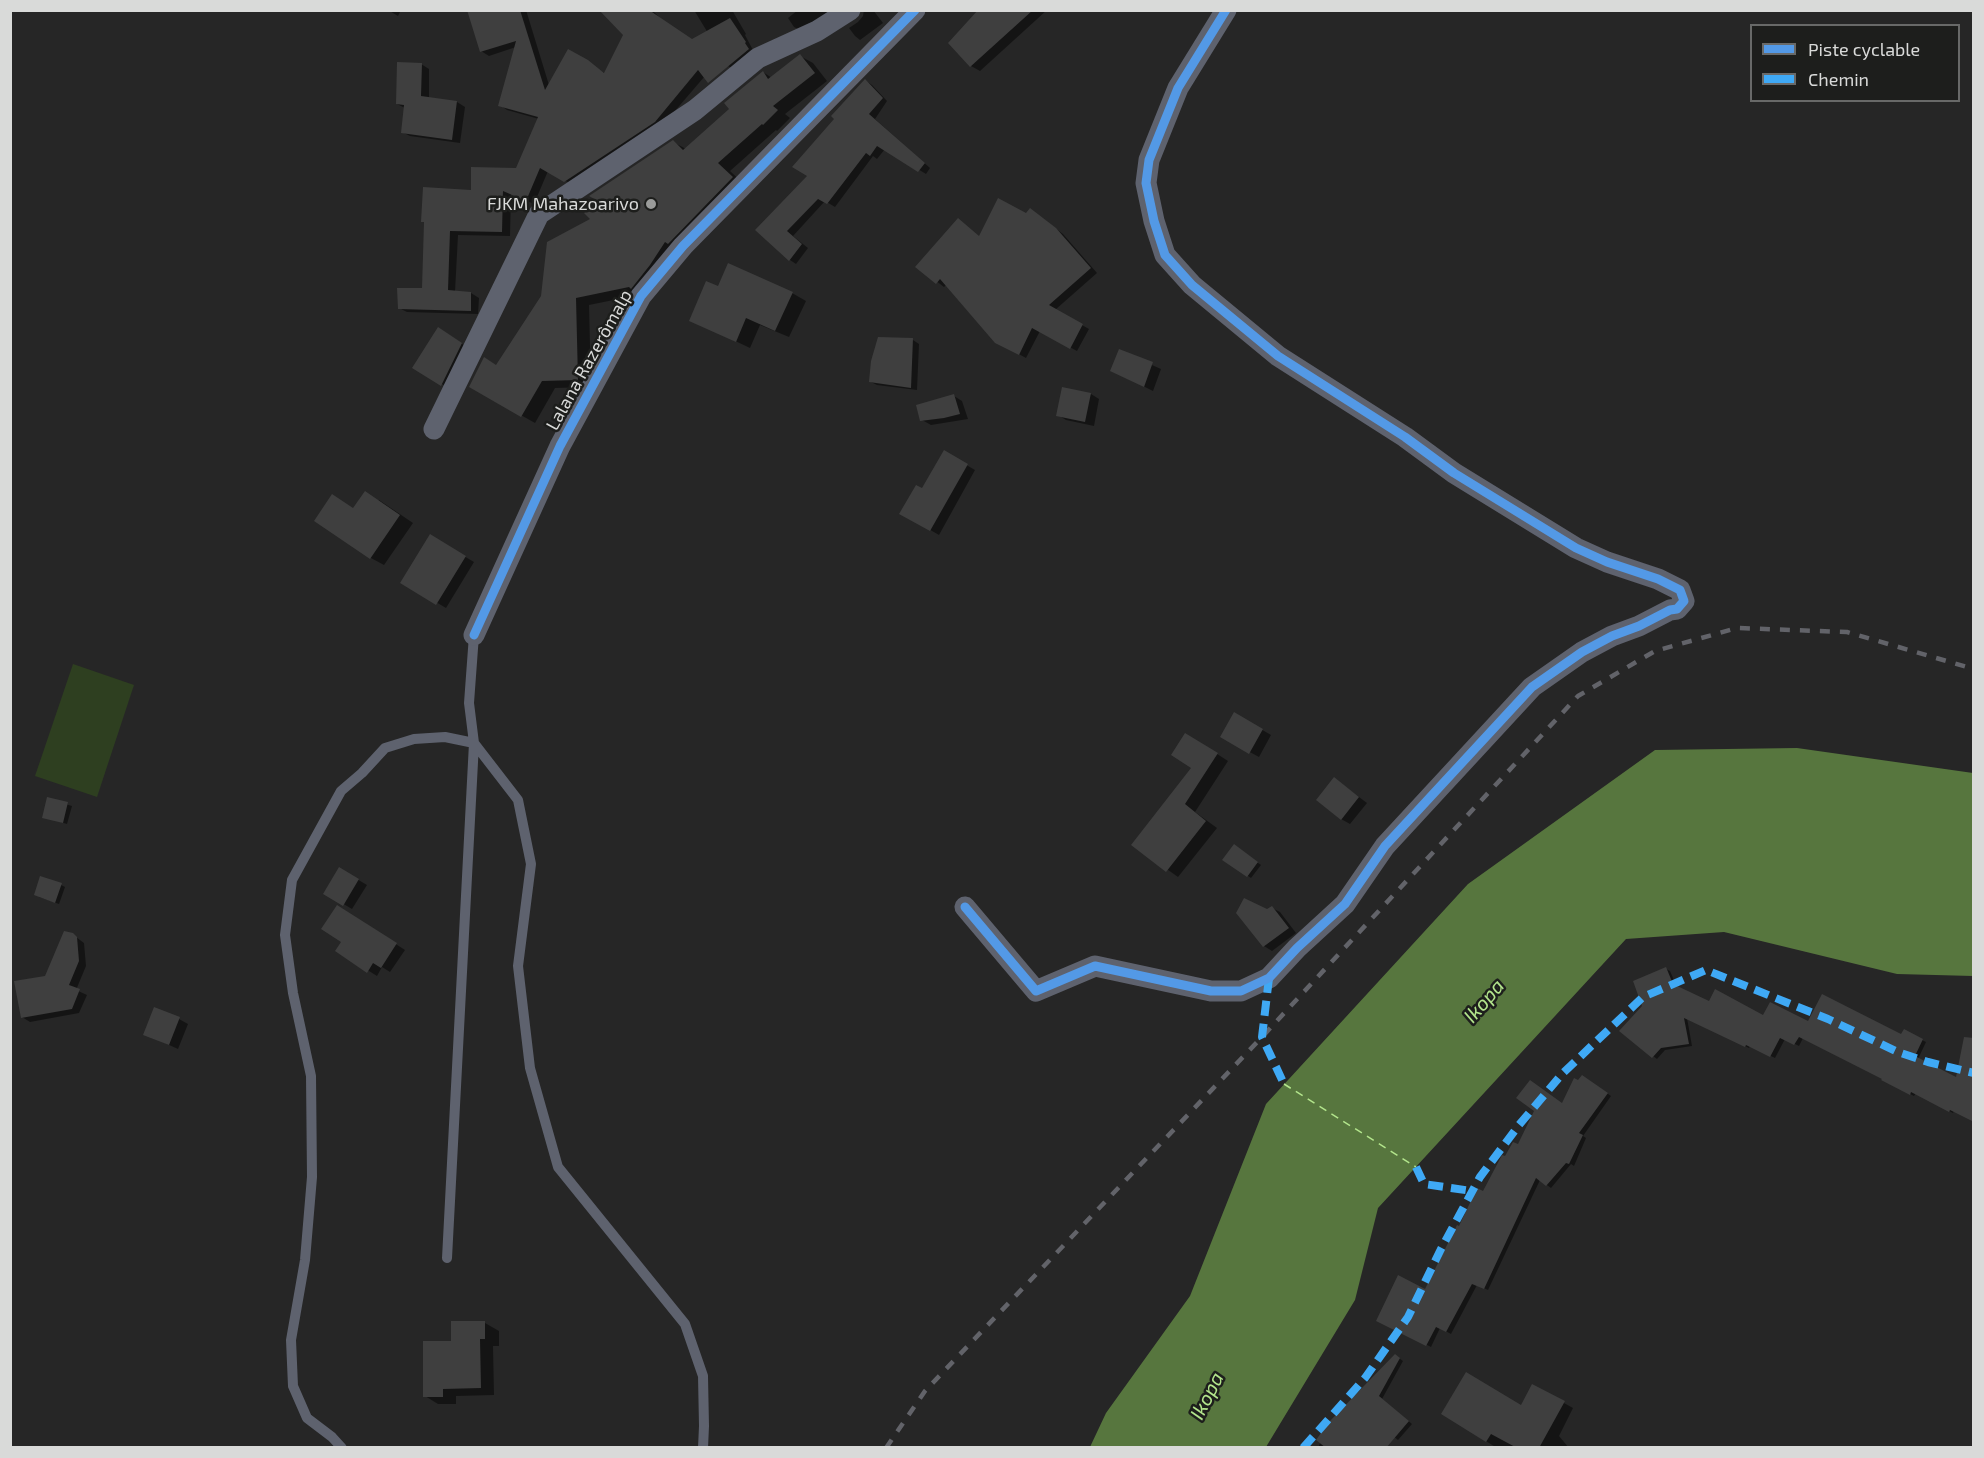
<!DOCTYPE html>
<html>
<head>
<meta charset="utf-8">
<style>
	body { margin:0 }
	#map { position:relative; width:1984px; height:1458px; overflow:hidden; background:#262626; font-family:"Exo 2",sans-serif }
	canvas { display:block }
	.frame { position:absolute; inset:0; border:12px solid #d9dad9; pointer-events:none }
	.legend { position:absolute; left:1750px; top:24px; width:210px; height:78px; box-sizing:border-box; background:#1d1e1c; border:2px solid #686968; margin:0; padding:8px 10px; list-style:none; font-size:18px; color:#d9dad9 }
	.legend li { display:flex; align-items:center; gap:12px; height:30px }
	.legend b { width:30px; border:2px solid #686968 }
</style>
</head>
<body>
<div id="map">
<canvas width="1984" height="1458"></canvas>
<div class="frame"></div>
<ul class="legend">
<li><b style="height:8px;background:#5399e6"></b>Piste cyclable</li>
<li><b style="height:8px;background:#3fa9f5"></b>Chemin</li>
</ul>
</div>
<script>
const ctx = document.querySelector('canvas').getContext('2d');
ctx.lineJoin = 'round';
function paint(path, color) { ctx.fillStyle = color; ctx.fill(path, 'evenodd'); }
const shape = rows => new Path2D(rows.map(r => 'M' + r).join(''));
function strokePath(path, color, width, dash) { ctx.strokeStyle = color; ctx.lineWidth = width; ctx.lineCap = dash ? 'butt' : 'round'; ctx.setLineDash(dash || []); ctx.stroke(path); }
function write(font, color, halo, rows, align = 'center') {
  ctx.font = font + ' "Exo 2",sans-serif'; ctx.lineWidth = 5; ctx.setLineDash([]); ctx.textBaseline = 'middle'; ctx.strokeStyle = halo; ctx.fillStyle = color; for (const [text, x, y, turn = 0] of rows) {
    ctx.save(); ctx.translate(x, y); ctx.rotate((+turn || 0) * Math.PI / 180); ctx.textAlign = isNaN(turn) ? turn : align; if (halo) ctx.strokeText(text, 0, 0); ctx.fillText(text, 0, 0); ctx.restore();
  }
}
paint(shape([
	[73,664,134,685,97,797,35,776]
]), '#2e3f20');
paint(shape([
	[1797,748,1973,773,1973,976,1897,974,1724,932,1626,939,1378,1208,1355,1300,1266,1447,1090,1447,1106,1413,1190,1296,1266,1104,1468,884,1655,750]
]), '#57763e');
paint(shape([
	[388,10,401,10,398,16],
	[480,10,526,10,549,85,569,51,606,74,625,35,601,10,652,10,711,69,662,126,573,185,548,171,534,204,511,194,510,236,458,235,455,292,471,293,479,298,478,314,407,312,399,308,423,290,426,223,472,192,517,169,539,119,507,110,500,105,516,47,489,56,481,51],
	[694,10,732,10,746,34,745,35,755,54,735,70,728,66],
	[798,10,836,10,800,30,794,27,788,18],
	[864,10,873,10,883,23,860,40,855,36,849,28,858,22,863,16],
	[980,10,1047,10,980,71,971,66],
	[800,56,813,63,827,81,785,114,790,118,777,131,776,130,730,171,745,185,643,294,589,305,591,387,555,388,535,423,471,387,497,366,593,220,673,142,686,149,746,95,763,72,772,78],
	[421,64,429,69,429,99,457,102,465,107,460,143,410,136,402,132,405,108,397,104],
	[866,81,872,85,887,101,875,119,930,168,926,174,885,149,877,159,873,156,835,207,825,201,793,236,808,248,796,264,790,260,757,230,809,176],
	[1031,210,1063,234,1097,273,1055,310,1089,329,1077,351,1040,331,1026,358,1004,346,947,284,944,287,918,267,1027,214],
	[718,288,792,293,806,301,789,337,760,325,750,348,691,320],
	[447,334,470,349,450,389,415,367],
	[879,338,913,340,919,344,917,390,877,385,871,382],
	[1120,351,1161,369,1153,391,1121,375],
	[1091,394,1099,399,1094,426,1066,420,1058,415],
	[954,396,962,401,968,419,931,425,922,420],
	[944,452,975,470,939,535,901,513,922,490],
	[379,500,413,523,384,565,371,558,354,509],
	[430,536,474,562,446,608,402,582],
	[1235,714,1271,735,1259,757,1222,737],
	[1197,741,1228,761,1195,812,1217,828,1178,877,1133,845,1193,767],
	[1335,779,1367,803,1350,824,1341,819],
	[48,799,72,806,67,824,44,817],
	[1238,849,1261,865,1251,878,1248,876],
	[340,869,367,885,352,909,325,893],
	[61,885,65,887,59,904,39,897],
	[1272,908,1280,912,1296,933,1272,951,1264,946,1238,913,1268,911],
	[346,912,405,950,390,972,382,967,377,976,337,951,343,942],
	[72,934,84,943,86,966,76,990,87,995,79,1013,30,1022,22,1017],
	[1666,969,1670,971,1677,987,1710,1003,1764,1017,1902,1036,1904,1031,1926,1042,1918,1059,1954,1111,1953,1113,1916,1093,1914,1096,1887,1082,1884,1078,1803,1038,1799,1046,1785,1039,1775,1058,1750,1046,1749,1048,1687,1018,1692,1046,1665,1050,1657,1059,1621,1031,1644,1006],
	[179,1019,188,1024,178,1049,145,1034],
	[1587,1079,1611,1096,1583,1136,1586,1138,1574,1166,1571,1164,1551,1188,1540,1180,1488,1290,1477,1285,1451,1334,1440,1328,1431,1347,1378,1320,1426,1291,1505,1158,1563,1105,1579,1082],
	[453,1323,485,1323,499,1331,499,1346,493,1346,494,1395,456,1396,456,1404,438,1404,425,1396,453,1342],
	[1396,1356,1403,1361,1382,1399,1412,1424,1398,1440,1393,1436,1384,1448,1318,1448,1321,1441],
	[1564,1403,1573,1408,1559,1436,1569,1448,1497,1448,1443,1414]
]), '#0007');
strokePath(shape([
	[1284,1084,1416,1167]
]), '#b3e58c', 1.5, [8, 6]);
paint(shape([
	[467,10,520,10,545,90,568,49,588,60,604,73,623,35,599,10,649,10,692,39,730,18,746,42,745,43,749,49,708,83,698,70,655,122,564,182,540,168,526,201,503,191,502,232,450,231,448,290,471,292,471,311,398,309,397,288,422,288,424,222,421,222,423,187,471,190,471,167,516,168,538,117,498,106,516,41,480,52],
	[978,10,1033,10,970,67,948,43],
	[800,54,815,73,773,106,778,110,763,125,762,124,718,163,733,177,668,244,665,242,650,265,631,289,629,287,576,298,578,380,542,381,521,417,469,387,484,357,496,365,541,296,547,242,590,219,584,213,596,200,589,196,673,140,683,150,729,109,724,103,763,71,768,79],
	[397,62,422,63,421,96,457,101,452,140,401,133,404,105,396,104],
	[865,79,883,98,869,114,925,163,918,172,877,146,870,156,866,153,827,204,818,199,787,231,802,244,789,261,755,230,807,176,792,167,834,119,831,116],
	[998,198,1026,213,1030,208,1056,228,1091,268,1049,305,1083,324,1070,349,1032,328,1019,355,995,343,940,279,936,284,915,267,958,218,979,236],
	[728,263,793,292,775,331,746,318,736,342,689,321,706,281,718,286],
	[438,327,462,343,441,386,412,368],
	[878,337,913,338,911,388,869,382,871,361],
	[1119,349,1153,362,1144,387,1110,371],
	[1062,387,1091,393,1085,422,1056,416],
	[954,394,960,414,944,418,920,421,916,405],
	[944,450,968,464,930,531,899,514,916,485,922,488],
	[365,491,400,515,370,559,314,521,332,494,353,508],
	[430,534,466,556,436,605,400,583],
	[1234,712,1263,729,1249,754,1220,737],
	[1185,733,1218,753,1185,804,1206,821,1166,872,1131,845,1191,768,1171,755],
	[1334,777,1359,797,1341,820,1316,800],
	[47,797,68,802,63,823,42,818],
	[1234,844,1258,862,1247,877,1222,860],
	[339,867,359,879,343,906,323,894],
	[40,876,62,883,55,903,34,895],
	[1244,898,1267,909,1272,906,1289,928,1263,947,1236,913],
	[337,905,397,943,381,968,373,963,367,973,335,951,341,942,321,929],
	[64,931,73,933,77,937,79,961,69,985,80,989,72,1009,21,1018,14,981,45,976],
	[1666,967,1673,984,1709,1001,1715,989,1763,1015,1770,1002,1808,1021,1822,994,1901,1034,1904,1029,1923,1039,1915,1056,1956,1077,1964,1037,1974,1038,1974,1122,1950,1110,1949,1112,1911,1092,1910,1095,1881,1080,1882,1079,1799,1037,1794,1045,1780,1038,1770,1057,1746,1045,1745,1047,1684,1018,1689,1044,1661,1048,1652,1058,1619,1031,1642,1006,1633,981],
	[154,1007,180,1017,169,1045,143,1035],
	[1582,1075,1608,1093,1579,1133,1583,1135,1569,1164,1566,1163,1546,1186,1536,1178,1484,1289,1472,1284,1446,1332,1436,1327,1426,1346,1376,1321,1398,1275,1425,1289,1457,1225,1459,1226,1477,1188,1483,1191,1502,1155,1505,1156,1513,1142,1518,1144,1534,1111,1516,1098,1530,1080,1562,1103,1574,1078,1578,1080],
	[451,1321,485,1321,485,1339,480,1339,481,1388,443,1389,443,1397,423,1397,423,1341,451,1341],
	[1395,1354,1400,1358,1379,1396,1409,1421,1386,1448,1326,1448,1316,1440,1328,1423],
	[1466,1372,1521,1405,1532,1384,1565,1401,1539,1448,1517,1448,1491,1434,1486,1442,1441,1414]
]), '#3f3f3f');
strokePath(shape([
	[474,635,469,703,474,743,518,800,531,864,518,966,530,1068,558,1167,685,1324,703,1376,704,1426,703,1448],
	[342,1448,332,1437,307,1418,293,1386,291,1340,305,1260,312,1177,311,1076,293,993,285,935,292,880,341,791,362,773,385,748,414,739,445,737,474,743,447,1258]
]), '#5e626e', 10);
strokePath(shape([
	[434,429,539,214,695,110,758,58,817,31,850,10],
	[474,635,560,446,641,296,683,246,915,10],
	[965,907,1036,991,1095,966,1211,991,1241,991,1269,978,1297,948,1345,904,1385,846,1532,687,1582,652,1612,636,1639,626,1670,610,1677,609,1684,601,1680,590,1658,579,1607,562,1576,548,1454,473,1405,437,1278,356,1192,285,1165,255,1154,221,1146,183,1149,160,1178,88,1226,10]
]), '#5e626e', 21);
strokePath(shape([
	[886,1448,925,1391,1262,1037,1578,696,1655,651,1737,628,1847,632,1974,669]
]), '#626369', 4.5, [10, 10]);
strokePath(shape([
	[1269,978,1262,1037,1284,1084],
	[1416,1167,1424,1184,1472,1191],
	[1303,1448,1365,1378,1408,1317,1441,1249,1480,1177,1519,1125,1562,1074,1643,997,1706,970,1828,1019,1898,1052,1928,1062,1974,1073]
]), '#3fa9f5', 8, [15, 8]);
strokePath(shape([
	[474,635,560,446,641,296,683,246,915,10],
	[965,907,1036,991,1095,966,1211,991,1241,991,1269,978,1297,948,1345,904,1385,846,1532,687,1582,652,1612,636,1639,626,1670,610,1677,609,1684,601,1680,590,1658,579,1607,562,1576,548,1454,473,1405,437,1278,356,1192,285,1165,255,1154,221,1146,183,1149,160,1178,88,1226,10]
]), '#5399e6', 9);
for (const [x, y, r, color] of [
	[651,204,6,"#9a9b9a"]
]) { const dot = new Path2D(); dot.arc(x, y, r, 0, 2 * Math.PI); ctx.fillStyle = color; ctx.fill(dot); strokePath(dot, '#1d1e1c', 2); }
write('18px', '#d9dad9', '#1d1e1c', [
	["FJKM Mahazoarivo",639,204]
], 'right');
write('18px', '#d9dad9', '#1d1e1c', [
	["Lalana Razerômalp",589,360,-61]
]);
write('italic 20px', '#b3e58c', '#1d1e1c', [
	["Ikopa",1484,1001,-49],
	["Ikopa",1207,1396,-63]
]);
</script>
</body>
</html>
